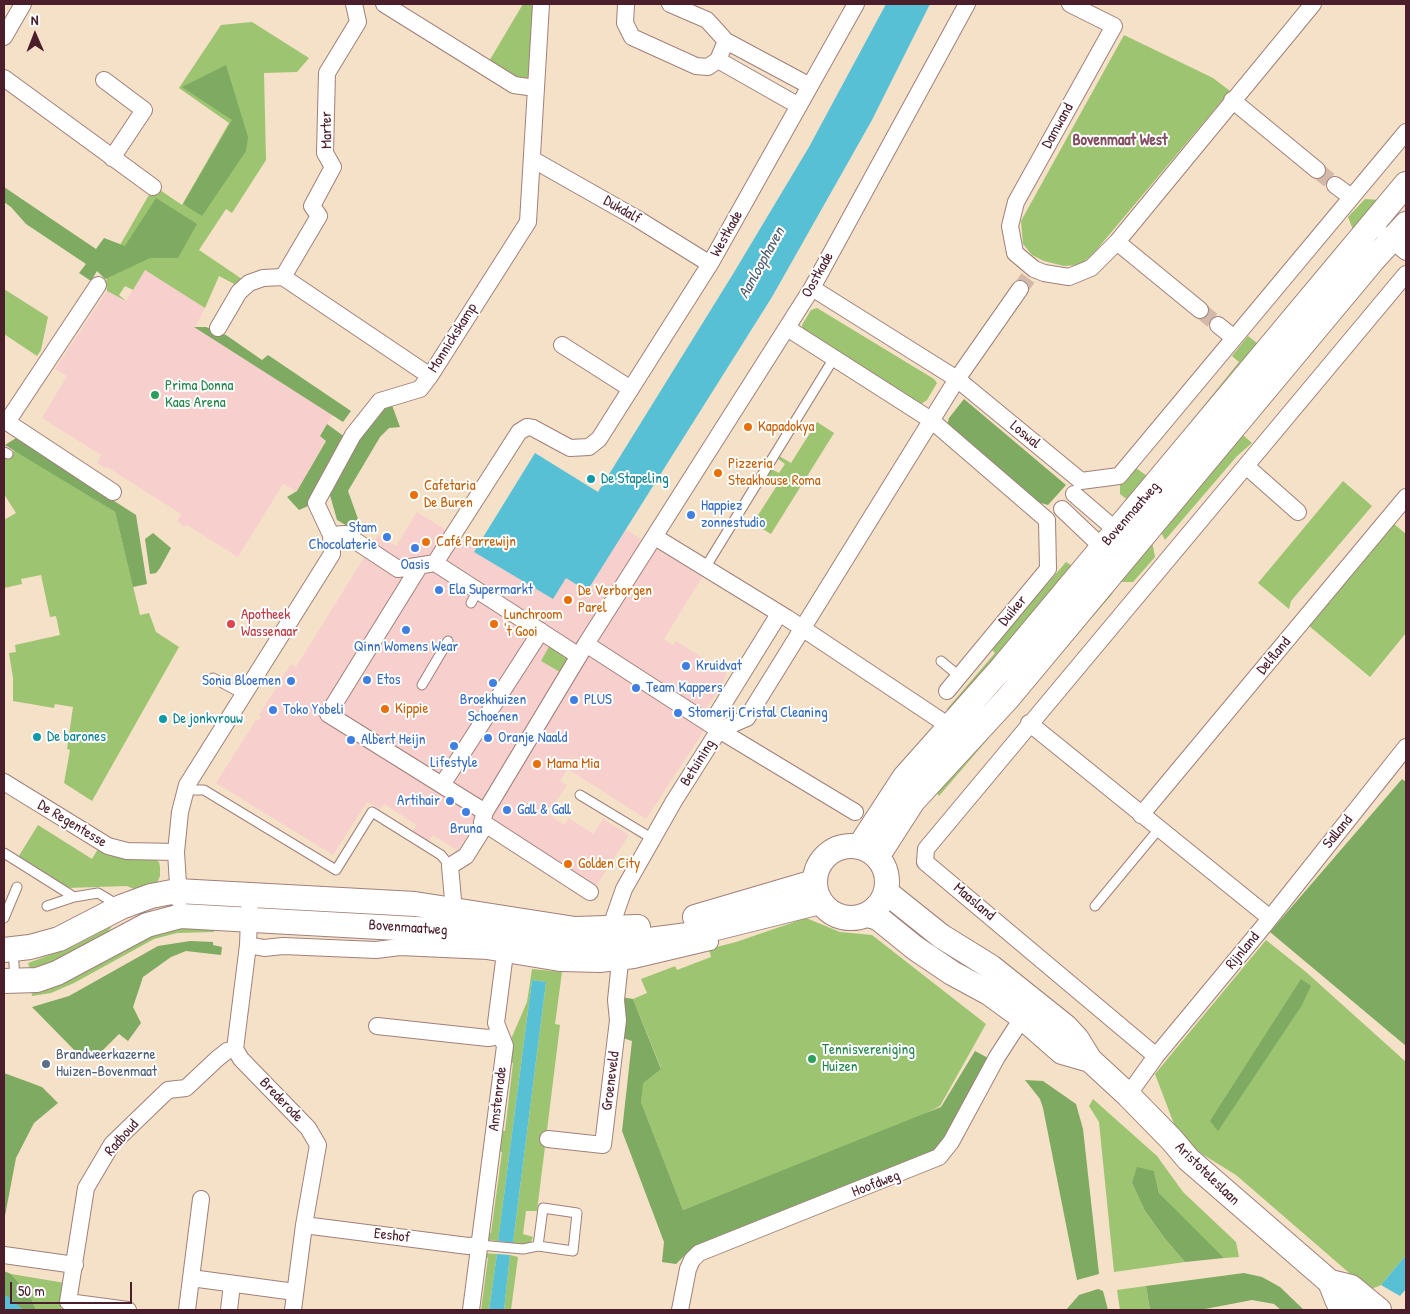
<!DOCTYPE html>
<html>
<head>
<meta charset="utf-8">
<style>
	body { margin:0 }
	#map { position:relative; width:1410px; height:1314px; overflow:hidden; background:#f5e0c8; font-family:"Patrick Hand",sans-serif }
	canvas { display:block }
	.frame { position:absolute; inset:0; border:5px solid #4a1f2b; pointer-events:none }
	.north { position:absolute; left:10px; top:10px; width:50px; height:50px; -webkit-text-stroke:4px #fff; paint-order:stroke; rotate:359deg; font-size:14px; font-weight:700; line-height:20px; text-align:center; color:#4a1f2b }
	.north::after { content:''; display:block; margin:auto; width:18px; height:22px; background:#4a1f2b; clip-path:polygon(50% 0,100% 100%,50% 72%,0 100%) }
	.scale { position:absolute; left:10px; top:1282px; width:122px; height:22px; box-sizing:border-box; border:2px solid #4a1f2b; border-top:0; padding-left:6px; font-size:15px; line-height:18px; white-space:nowrap; color:#4a1f2b; -webkit-text-stroke:4px #fff; paint-order:stroke }
</style>
</head>
<body>
<div id="map">
<canvas width="1410" height="1314"></canvas>
<div class="frame"></div>
<div class="north">N</div>
<div class="scale">50 m</div>
</div>
<script>
const ctx = document.querySelector('canvas').getContext('2d');
ctx.lineJoin = 'round';
function paint(path, color) { ctx.fillStyle = color; ctx.fill(path, 'evenodd'); }
const shape = rows => new Path2D(rows.map(r => 'M' + r).join(''));
function strokePath(path, color, width, dash) { ctx.strokeStyle = color; ctx.lineWidth = width; ctx.lineCap = dash ? 'butt' : 'round'; ctx.setLineDash(dash || []); ctx.stroke(path); }
function write(font, color, halo, rows, align = 'center') {
  ctx.font = font + ' "Patrick Hand",sans-serif'; ctx.lineWidth = 4; ctx.setLineDash([]); ctx.textBaseline = 'middle'; ctx.strokeStyle = halo; ctx.fillStyle = color; for (const [text, x, y, turn = 0] of rows) {
    ctx.save(); ctx.translate(x, y); ctx.rotate((+turn || 0) * Math.PI / 180); ctx.textAlign = isNaN(turn) ? turn : align; if (halo) ctx.strokeText(text, 0, 0); ctx.fillText(text, 0, 0); ctx.restore();
  }
}
paint(shape([
	[145,270,205,308,195,327,333,415,320,435,326,440,297,491,283,484,238,557,187,525,185,527,177,521,181,514,107,467,105,468,97,463,101,455,42,418,67,376,55,369,107,291,126,301],
	[417,512,549,593,620,526,702,577,664,639,673,645,676,641,726,673,725,679,699,720,707,726,646,819,568,769,560,781,567,785,552,808,544,806,541,809,564,825,569,818,593,834,603,819,629,835,594,889,480,816,458,851,433,835,428,841,413,831,417,825,384,804,380,809,367,802,333,855,216,783,256,720,258,721,261,717,259,715,291,664,296,667,378,535,396,546]
]), '#f7d0ce');
paint(shape([
	[523,4,542,4,530,76,519,82,488,63],
	[252,22,309,58,297,72,264,73,266,160,232,213,226,209,199,250,245,281,238,286,219,276,205,308,145,270,133,290,125,286,119,295,126,301,107,291,106,277,112,259,154,186,182,205,229,123,179,88,221,25],
	[1124,35,1213,78,1230,91,1093,254,1080,265,1064,266,1044,261,1032,255,1023,244,1021,221],
	[1365,199,1380,200,1354,232,1348,217],
	[1339,244,1343,247,1129,501,1120,494,1120,484,1123,484,1136,468,1147,476,1239,362,1232,356,1248,336,1257,343],
	[1368,281,1243,435,1252,443,1237,456,1165,540,1158,526],
	[4,289,48,317,41,350,37,356,4,334],
	[817,308,934,379,937,383,927,400,921,404,803,332,802,325,811,310],
	[817,422,834,433,771,534,753,523,778,484,766,476,771,469,779,473,785,464,777,458,779,456,791,463],
	[15,450,115,512,140,615,149,613,156,632,179,647,92,801,64,783,70,750,67,749,73,707,55,704,54,708,13,701,13,678,9,653,16,652,15,645,60,635,56,616,50,617,41,575,21,579,22,584,4,588,4,520,16,513,4,494,4,457],
	[1343,481,1372,506,1291,601,1289,609,1258,583],
	[1387,518,1406,534,1406,633,1370,677,1302,620],
	[1151,536,1155,557,1133,582,1112,582],
	[1066,562,1077,569,954,715,947,709,995,653,991,649],
	[1108,588,1113,593,939,796,936,792],
	[551,643,570,655,560,672,541,661],
	[38,825,92,859,98,849,152,857,159,862,160,867,160,876,155,888,141,892,127,886,67,888,17,859],
	[806,918,840,932,872,935,986,1024,940,1106,921,1116,683,1210,641,1102,642,1083,661,1068,633,999,647,993,641,979,678,965,675,966,677,970,711,957,709,949,736,942],
	[213,923,214,932,177,933,154,939,74,983,51,993,32,996,31,988,141,934],
	[112,926,107,933,59,960,30,969,28,963,74,946],
	[1266,940,1306,972,1406,1062,1406,1255,1381,1285,1369,1290,1236,1175,1202,1154,1186,1140,1174,1124,1155,1074],
	[532,969,562,972,555,1024,560,1025,537,1211,526,1211,523,1234,533,1237,531,1242,526,1245,513,1243,546,982,532,980,498,1241,488,1240,486,1232,491,1233,502,1152,497,1151,499,1131,505,1131,513,1063,507,1062,511,1039,527,1002],
	[1093,1099,1157,1156,1183,1192,1236,1242,1239,1257,1224,1258,1200,1236,1159,1193,1154,1171,1132,1183,1145,1211,1166,1240,1185,1262,1114,1272,1099,1122,1089,1106],
	[483,1253,497,1254,489,1310,481,1310,488,1258,483,1257],
	[510,1255,518,1257,511,1310,504,1310],
	[11,1274,65,1283,61,1310,36,1310,30,1296],
	[1146,1286,1150,1310,1120,1310,1117,1290]
]), '#9dc470');
paint(shape([
	[226,65,248,137,246,151,202,216,183,204,232,120,182,87],
	[4,187,96,249,104,238,125,246,156,198,197,224,178,258,150,258,105,279,97,271,91,281,79,273,86,264,26,224,11,207,4,202],
	[194,327,206,327,226,335,262,360,268,355,351,411,343,422],
	[389,397,400,427,389,428,380,437,348,491,358,519,349,527,337,520,328,488,364,422],
	[964,399,1066,485,1048,505,1037,502,947,425,949,418],
	[327,424,345,437,308,506,299,510,287,497,297,491,326,441,320,436],
	[16,438,136,515,147,584,133,587,115,512,5,445],
	[153,533,171,548,160,568,156,573,150,574,145,539],
	[1402,779,1406,782,1406,1046,1270,932],
	[190,941,213,942,213,945,222,947,221,955,186,951,171,957,143,977,133,1007,141,1023,128,1041,119,1034,101,1052,83,1059,32,1007,69,996,158,946],
	[1301,979,1311,986,1302,1005,1218,1131,1210,1121],
	[621,997,633,999,661,1069,643,1083,641,1102,683,1210,941,1107,975,1051,990,1059,960,1116,937,1149,689,1251,676,1264,662,1262,664,1242,622,1131,632,1041,623,1038],
	[4,1073,42,1087,58,1103,34,1123,16,1158,4,1221],
	[1025,1080,1043,1081,1076,1104,1083,1129,1099,1274,1077,1280,1043,1108,1040,1099],
	[1137,1167,1154,1171,1159,1193,1224,1258,1185,1262,1166,1240,1145,1211,1132,1183],
	[4,1271,11,1274,30,1296,36,1310,23,1310,4,1295],
	[1244,1273,1262,1277,1280,1287,1304,1310,1281,1310,1274,1304,1252,1300,1200,1310,1150,1310,1146,1286],
	[1098,1289,1103,1291,1108,1310,1066,1310,1079,1295]
]), '#7eaa62');
paint(shape([
	[886,4,930,4,872,120,772,297,587,591,566,578,553,599,474,552,535,453,598,492,733,274,809,147],
	[532,980,546,982,513,1243,498,1241],
	[497,1254,510,1255,504,1310,489,1310],
	[1406,1255,1406,1289,1400,1296,1381,1285],
	[4,1295,7,1296,23,1310,4,1310]
]), '#58c0d5');
strokePath(shape([
	[1317,170,1335,185],
	[1020,289,1028,278],
	[1200,310,1218,325]
]), '#d3b9a9', 16, [16, 8]);
const lane = shape([
	[4,452,8,454],
	[705,568,834,358],
	[471,603,478,590],
	[941,661,959,676],
	[213,678,243,694],
	[422,685,448,641],
	[185,790,204,790,336,870,372,812,441,855,450,866],
	[580,795,653,839],
	[4,853,74,897,98,893,118,905],
	[47,906,74,897],
	[1095,906,1158,830],
	[4,918,17,887],
	[13,950,15,979],
	[480,1245,523,1249,538,1246,573,1251,577,1213,543,1208,538,1246]
]);
const street = shape([
	[384,4,514,85,535,88],
	[670,4,707,20,726,41,810,86],
	[1070,4,1114,26,1016,202,1010,226,1015,253,1034,269,1044,273,1069,277,1091,268,1117,242,1313,4],
	[626,5,625,23,632,37,696,66,708,67,718,60,726,41],
	[4,37,23,4],
	[718,60,799,106],
	[4,78,153,187],
	[104,80,144,110,112,158],
	[1232,100,1317,170],
	[532,159,636,218,710,264],
	[1335,185,1351,197],
	[1385,235,1406,252],
	[1117,242,1200,310],
	[283,277,430,376],
	[812,288,957,379,1081,481],
	[1218,325,1234,338],
	[218,328,239,292,249,283,263,278,283,277,319,216,312,206,333,167,325,153,327,73,358,22,354,4],
	[787,328,931,420,1047,520],
	[562,345,631,389],
	[4,420,113,492],
	[7,422,98,285],
	[1246,466,1298,512],
	[1081,481,1119,476,1406,132],
	[1074,494,1117,531,1120,540],
	[1062,509,1103,548,1112,551],
	[331,535,345,534,398,569,435,563,579,656],
	[655,537,787,618,958,732],
	[435,563,519,432,527,427,533,428,570,448,589,447,599,439,710,264,856,4],
	[419,567,328,714,485,812],
	[586,644,719,730,855,812],
	[947,691,1048,569,1047,520],
	[1029,723,1270,918],
	[711,724,779,614],
	[4,782,108,846,127,851,176,852],
	[442,785,541,631],
	[1141,815,1406,497],
	[590,892,482,822,485,812,586,644,812,288,967,4],
	[250,893,248,945,235,1049,241,1059,308,1128,318,1145,304,1225,293,1310],
	[179,900,176,852,180,812,187,785,332,554,331,535,316,503,353,435,380,401,420,389,430,376,528,222,541,4],
	[454,911,450,866,466,856,481,832],
	[610,929,624,889,674,801,719,730,747,718,957,379,1020,289],
	[248,945,264,948,283,946,376,950,400,947,488,951,561,963,600,964,634,960,710,942],
	[377,1026,488,1038,500,1036],
	[1156,1056,925,862,926,849,1406,274],
	[1128,1095,1156,1056,1263,927,1406,747],
	[548,1139,603,1145,618,1020,616,1000,620,962],
	[304,1225,468,1246,480,1245],
	[4,1255,75,1265],
	[191,1278,295,1292],
	[128,1310,68,1302,86,1188,112,1144,168,1090,186,1088,218,1058,227,1051,235,1049],
	[187,1310,201,1199],
	[229,1310,232,1284],
	[471,1310,505,1046,496,1023,505,953],
	[680,1310,688,1269,692,1260,699,1253,939,1157,951,1142,997,1057,1028,1009]
]);
const secondary = shape([
	'815 882a36 36 0 1 1 72 0a36 36 0 1 1-72 0Z',
	[859,847,904,778,1000,670,1406,184],
	[877,857,913,801,1008,698,1373,260,1406,224],
	[886,892,941,936,991,967,1066,1027,1077,1039,1090,1060,1128,1095,1172,1140,1188,1159,1330,1282,1351,1287,1379,1310],
	[868,915,878,918,915,948,952,973,989,993,1022,1017,1062,1052,1090,1060],
	[695,917,814,882],
	[4,950,30,947,59,939,121,907,151,896,177,891,415,904,575,929,638,927],
	[4,981,37,980,57,973,147,925,181,916,452,931,566,945,603,946,688,935,820,902],
	[1330,1282,1338,1302,1348,1310]
]);
strokePath(lane, '#a0807a', 11);
strokePath(street, '#a0807a', 18);
strokePath(secondary, '#a0807a', 26);
strokePath(lane, '#fff', 9);
strokePath(street, '#fff', 16);
strokePath(secondary, '#fff', 24);
for (const [x, y, r, color] of [
	[155,395,5,"#2e9e5b"],
	[748,427,5,"#e8710a"],
	[718,473,5,"#e8710a"],
	[591,479,5,"#0f9aa8"],
	[414,495,5,"#e8710a"],
	[691,515,5,"#3f7fe0"],
	[387,537,5,"#3f7fe0"],
	[426,542,5,"#e8710a"],
	[415,548,5,"#3f7fe0"],
	[439,590,5,"#3f7fe0"],
	[568,600,5,"#e8710a"],
	[231,624,5,"#e0444e"],
	[494,624,5,"#e8710a"],
	[406,630,5,"#3f7fe0"],
	[686,666,5,"#3f7fe0"],
	[367,680,5,"#3f7fe0"],
	[291,681,5,"#3f7fe0"],
	[493,683,5,"#3f7fe0"],
	[636,688,5,"#3f7fe0"],
	[574,700,5,"#3f7fe0"],
	[385,709,5,"#e8710a"],
	[273,710,5,"#3f7fe0"],
	[678,713,5,"#3f7fe0"],
	[163,719,5,"#0f9aa8"],
	[37,737,5,"#0f9aa8"],
	[488,738,5,"#3f7fe0"],
	[351,740,5,"#3f7fe0"],
	[454,746,5,"#3f7fe0"],
	[537,764,5,"#e8710a"],
	[450,801,5,"#3f7fe0"],
	[507,810,5,"#3f7fe0"],
	[466,812,5,"#3f7fe0"],
	[568,864,5,"#e8710a"],
	[812,1059,5,"#2e9e5b"],
	[46,1064,5,"#5c6f8a"]
]) { const dot = new Path2D(); dot.arc(x, y, r, 0, 2 * Math.PI); ctx.fillStyle = color; ctx.fill(dot); strokePath(dot, '#fff', 2); }
write('15px', '#4a1f2b', '#fff', [
	["Damwand",1058,126,-61],
	["Marter",327,130,-91],
	["Dukdalf",622,210,30],
	["Westkade",727,234,-61],
	["Oostkade",818,275,-61],
	["Monnickskamp",453,338,-58],
	["Loswal",1025,435,39],
	["Bovenmaatweg",1131,514,-49],
	["Duiker",1013,611,-50],
	["Delfland",1274,656,-50],
	["Betuining",698,763,-58],
	["De Regentesse",72,824,31],
	["Salland",1338,832,-51],
	["Maasland",974,902,40],
	["Bovenmaatweg",408,928,4],
	["Rijnland",1243,951,-50],
	["Groeneveld",611,1081,-83],
	["Amstenrade",498,1099,-83],
	["Brederode",281,1100,46],
	["Radboud",122,1138,-49],
	["Aristoteleslaan",1207,1174,44],
	["Hoofdweg",876,1184,-21],
	["Eeshof",392,1236,7]
]);
write('15px', '#27864d', '#fff', [
	["Prima Donna",165,386],
	["Kaas Arena",165,403],
	["Tennisvereniging",822,1050],
	["Huizen",822,1067]
], 'left');
write('15px', '#c56008', '#fff', [
	["Kapadokya",758,427],
	["Pizzeria",728,464],
	["Steakhouse Roma",728,481],
	["Cafetaria",424,486],
	["De Buren",424,503],
	["Café Parrewijn",436,542],
	["De Verborgen",578,591],
	["Parel",578,608],
	["Lunchroom",504,615],
	["'t Gooi",504,632],
	["Kippie",395,709],
	["Mama Mia",547,764],
	["Golden City",578,864]
], 'left');
write('15px', '#0d838f', '#fff', [
	["De Stapeling",601,479],
	["De jonkvrouw",173,719],
	["De barones",47,737]
], 'left');
write('15px', '#366cbe', '#fff', [
	["Happiez",701,506],
	["zonnestudio",701,523],
	["Stam",377,528,"right"],
	["Chocolaterie",377,545,"right"],
	["Oasis",415,565,"center"],
	["Ela Supermarkt",449,590],
	["Qinn Womens Wear",406,647,"center"],
	["Kruidvat",696,666],
	["Etos",377,680],
	["Sonia Bloemen",281,681,"right"],
	["Team Kappers",646,688],
	["Broekhuizen",493,700,"center"],
	["Schoenen",493,717,"center"],
	["PLUS",584,700],
	["Toko Yobeli",283,710],
	["Stomerij Cristal Cleaning",688,713],
	["Oranje Naald",498,738],
	["Albert Heijn",361,740],
	["Lifestyle",454,763,"center"],
	["Artihair",440,801,"right"],
	["Gall & Gall",517,810],
	["Bruna",466,829,"center"]
], 'left');
write('15px', '#be3a42', '#fff', [
	["Apotheek",241,615],
	["Wassenaar",241,632]
], 'left');
write('15px', '#4e5e75', '#fff', [
	["Brandweerkazerne",56,1055],
	["Huizen-Bovenmaat",56,1072]
], 'left');
write('bold 16px', '#824e61', '#fff', [
	["Bovenmaat West",1120,141]
]);
write('italic 16px', '#505f6f', '#fff', [
	["Aanloophaven",762,263,-61]
]);
</script>
</body>
</html>
